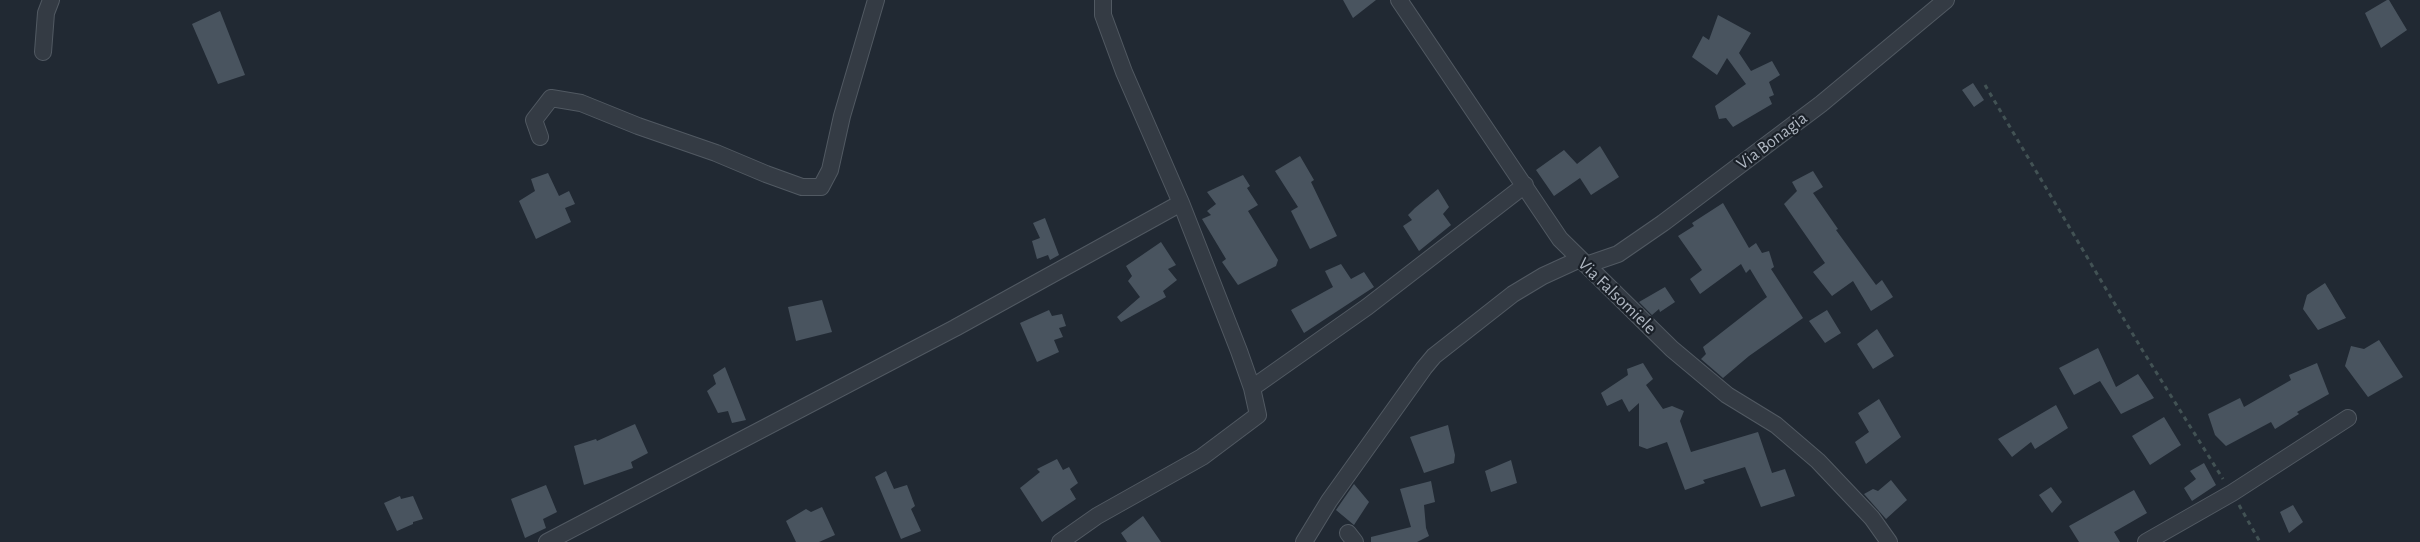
<!DOCTYPE html>
<html>
<head>
<meta charset="utf-8">
<style>
	body { margin:0 }
	canvas { display:block; background:#212933 }
</style>
</head>
<body>
<canvas width="2420" height="542"></canvas>
<script>
const ctx = document.querySelector('canvas').getContext('2d');
ctx.lineJoin = 'round';
function paint(path, color) { ctx.fillStyle = color; ctx.fill(path, 'evenodd'); }
const shape = rows => new Path2D(rows.map(r => 'M' + r).join(''));
function strokePath(path, color, width, dash) { ctx.strokeStyle = color; ctx.lineWidth = width; ctx.lineCap = dash ? 'butt' : 'round'; ctx.setLineDash(dash || []); ctx.stroke(path); }
function write(font, color, halo, rows, align = 'center') {
  ctx.font = font + ' "Alegreya Sans",sans-serif'; ctx.lineWidth = 4.5; ctx.setLineDash([]); ctx.textBaseline = 'middle'; ctx.strokeStyle = halo; ctx.fillStyle = color; for (const [text, x, y, turn = 0] of rows) {
    ctx.save(); ctx.translate(x, y); ctx.rotate((+turn || 0) * Math.PI / 180); ctx.textAlign = isNaN(turn) ? turn : align; if (halo) ctx.strokeText(text, 0, 0); ctx.fillText(text, 0, 0); ctx.restore();
  }
}
paint(shape([
	[1343,0,1376,0,1353,18],
	[2387,0,2389,0,2407,30,2381,48,2365,13],
	[220,11,245,75,218,84,192,24],
	[1718,15,1751,33,1739,53,1751,71,1772,61,1780,75,1769,82,1774,95,1769,97,1772,104,1733,127,1726,118,1719,119,1715,106,1746,84,1727,58,1717,75,1692,57,1703,36,1709,40],
	[1973,83,1984,100,1974,107,1962,90],
	[1600,146,1619,177,1591,195,1580,178,1554,196,1536,170,1564,150,1577,164],
	[1300,156,1314,180,1311,182,1337,236,1310,249,1291,211,1298,207,1275,171],
	[1813,171,1823,187,1813,193,1838,229,1836,230,1876,285,1882,280,1893,297,1871,311,1853,281,1832,296,1813,272,1825,263,1784,204,1797,191,1792,182],
	[548,173,559,196,569,191,575,204,565,208,571,222,536,239,519,201,535,191,531,179],
	[1243,175,1250,186,1247,188,1258,205,1248,211,1278,260,1276,266,1238,285,1222,262,1226,259,1202,219,1211,215,1207,211,1216,204,1207,192],
	[1438,189,1449,207,1443,214,1451,225,1419,251,1403,226,1412,220,1408,215,1415,208],
	[1723,203,1749,248,1756,243,1762,253,1769,251,1774,267,1771,269,1803,318,1749,356,1723,378,1701,359,1706,354,1703,347,1767,297,1750,269,1746,273,1741,264,1700,294,1690,279,1702,270,1678,236,1694,226,1692,223],
	[1045,218,1059,255,1050,260,1048,255,1037,259,1032,241,1040,238,1033,223],
	[1161,242,1176,265,1168,269,1177,280,1163,291,1166,297,1121,322,1117,317,1140,297,1128,281,1132,276,1126,266],
	[1341,264,1351,279,1364,272,1374,287,1304,333,1291,310,1333,287,1325,271],
	[2325,283,2346,318,2318,330,2303,309,2307,295],
	[1665,287,1675,302,1660,312,1659,309,1652,315,1639,302],
	[822,300,832,332,796,341,788,307],
	[1049,310,1052,316,1062,314,1066,326,1059,328,1063,337,1054,340,1059,352,1037,362,1020,323],
	[1827,310,1841,333,1825,343,1809,321],
	[1877,329,1894,356,1873,369,1857,344],
	[2379,340,2403,377,2368,397,2345,366,2351,346,2364,349],
	[2098,348,2116,387,2138,374,2154,398,2121,414,2100,381,2074,395,2059,368],
	[1643,363,1653,379,1646,385,1663,409,1672,406,1684,411,1680,421,1691,452,1758,432,1772,473,1785,469,1795,496,1761,507,1745,467,1703,480,1705,483,1685,490,1667,442,1647,449,1639,446,1639,403,1629,412,1622,399,1607,406,1601,393,1628,375,1627,369],
	[2317,363,2329,394,2297,412,2299,414,2275,429,2271,422,2226,446,2215,435,2208,414,2240,398,2244,407,2291,380,2289,375],
	[725,367,746,420,732,423,728,411,718,413,707,391,716,384,713,375],
	[1879,399,1901,437,1866,464,1855,442,1869,432,1858,413],
	[2056,405,2068,428,2035,449,2031,442,2012,457,1998,439],
	[2164,417,2181,445,2150,465,2132,436],
	[635,424,648,453,631,462,633,468,584,485,574,446,596,439,597,441],
	[1448,425,1455,455,1454,463,1424,473,1410,437],
	[1057,459,1063,470,1069,467,1078,483,1070,489,1076,499,1042,522,1020,488,1040,472,1037,469],
	[1511,460,1517,483,1491,492,1485,471],
	[2204,463,2216,485,2192,501,2184,488,2196,479,2190,471],
	[886,471,894,489,907,485,915,506,911,509,921,531,901,539,875,477],
	[1891,480,1907,500,1886,519,1864,494,1873,489,1878,491],
	[1431,481,1435,502,1424,505,1426,528,1429,536,1417,542,1371,542,1371,537,1411,527,1400,489],
	[1354,484,1369,502,1354,525,1336,510],
	[546,485,557,512,543,519,546,528,525,538,511,499],
	[2051,487,2062,502,2052,513,2039,495],
	[2134,490,2147,513,2114,532,2120,542,2079,542,2069,526],
	[400,496,401,499,413,496,423,519,413,522,413,524,397,531,384,503],
	[2293,505,2303,522,2289,533,2280,512],
	[822,507,835,535,819,542,796,542,786,521,806,509,811,512],
	[1143,516,1161,542,1127,542,1121,533]
]), '#49545f');
const minor = shape([
	[1399,0,1560,239,1672,349,1727,395,1776,425,1818,461,1872,518,1889,542],
	[43,52,46,13,51,0],
	[540,137,534,120,551,98,581,103,638,126,716,153,766,174,802,187,821,187,830,170,842,116,876,0],
	[1586,265,1618,254,1663,223,1821,104,1946,0],
	[1252,388,1367,307,1525,185],
	[1348,533,1355,542],
	[547,542,955,328,1181,203],
	[1060,542,1097,516,1202,457,1258,415,1252,388,1239,351,1181,203,1124,72,1103,15,1103,0],
	[1304,542,1329,501,1424,368,1434,356,1513,294,1543,276,1580,259],
	[2146,542,2232,493,2348,418]
]);
strokePath(minor, '#515962', 18);
strokePath(shape([
	[1985,85,2141,348,2223,479],
	[2239,505,2260,542]
]), '#425254', 3, [4.5, 4.5]);
strokePath(minor, '#343b44', 16);
write('18px', '#aeb6c1', '#1a2028', [
	["Via Bonagia",1772,141,-37],
	["Via Falsomiele",1617,296,44]
]);
</script>
</body>
</html>
